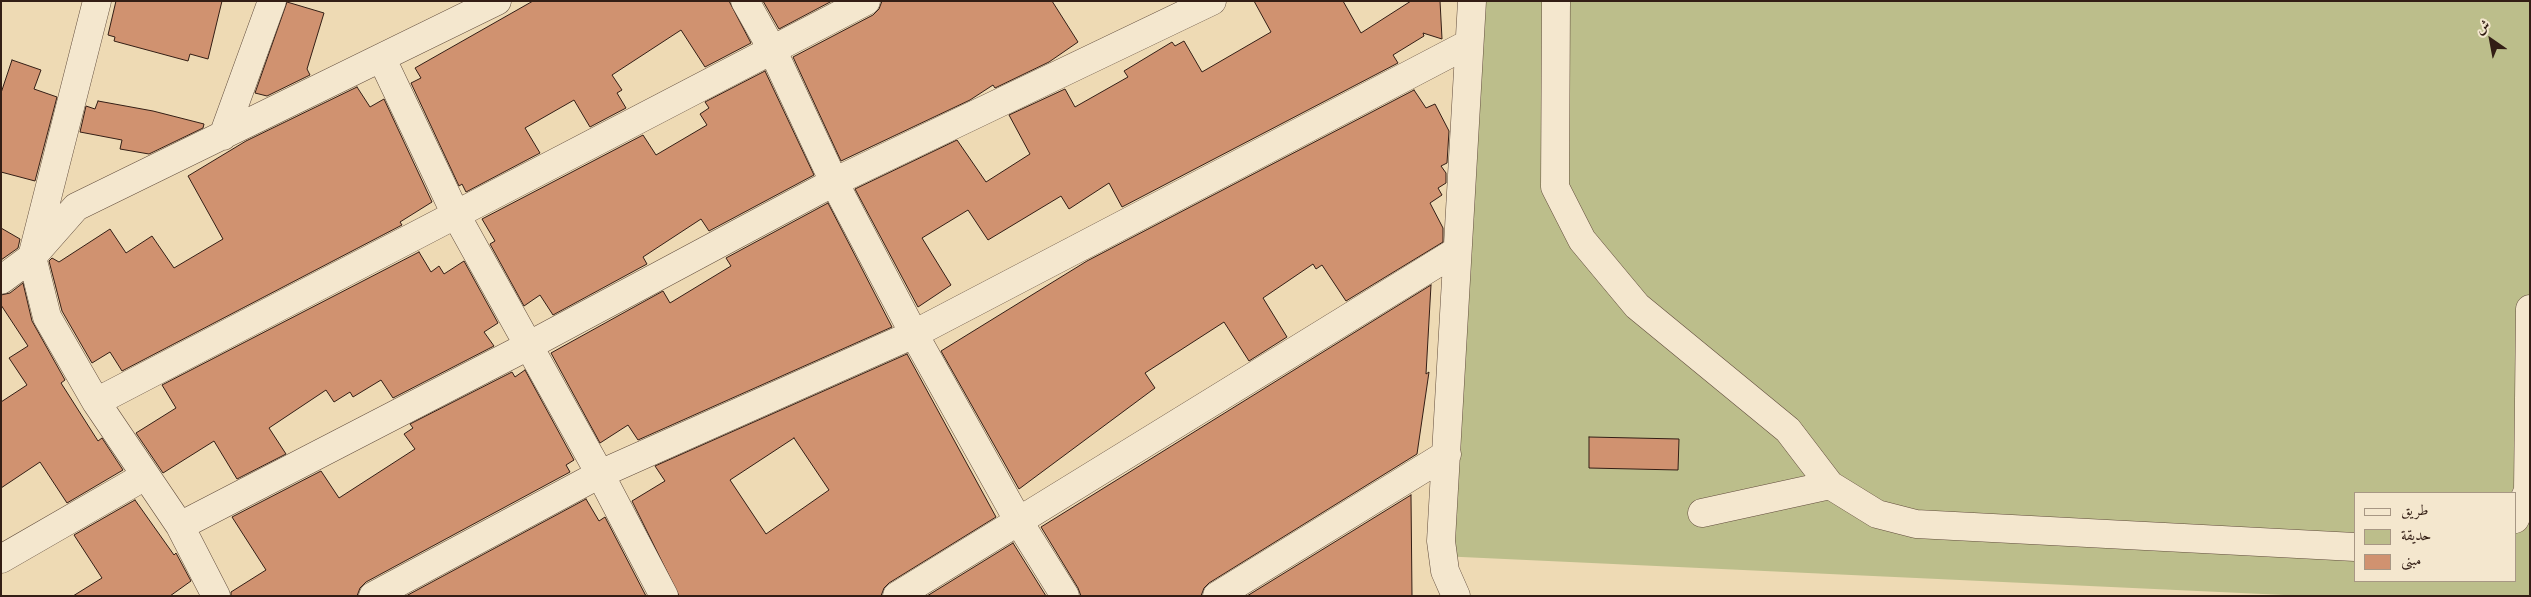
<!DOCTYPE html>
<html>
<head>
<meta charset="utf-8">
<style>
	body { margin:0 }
	#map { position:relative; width:2531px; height:597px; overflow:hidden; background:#eedab4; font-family:Alegreya,Amiri,serif }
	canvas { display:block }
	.frame { position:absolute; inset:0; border:2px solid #331e15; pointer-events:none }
	.legend { position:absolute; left:2354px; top:492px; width:162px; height:90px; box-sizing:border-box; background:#f4e7ce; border:1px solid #a79784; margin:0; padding:6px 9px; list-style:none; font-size:15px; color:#331e15 }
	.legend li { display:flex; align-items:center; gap:10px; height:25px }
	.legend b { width:25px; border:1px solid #a79784 }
	.north { position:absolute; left:2466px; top:15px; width:50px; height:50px; -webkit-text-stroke:4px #f4e7ce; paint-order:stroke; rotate:327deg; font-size:14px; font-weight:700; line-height:20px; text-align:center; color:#331e15 }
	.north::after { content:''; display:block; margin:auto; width:18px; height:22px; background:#331e15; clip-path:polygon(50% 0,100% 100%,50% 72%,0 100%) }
</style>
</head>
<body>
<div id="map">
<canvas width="2531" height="597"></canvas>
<div class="frame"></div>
<ul class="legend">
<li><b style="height:6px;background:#f4e7ce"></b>طريق</li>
<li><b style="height:14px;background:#bcbe8b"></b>حديقة</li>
<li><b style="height:14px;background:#d09270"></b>مبنى</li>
</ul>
<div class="north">ش</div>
</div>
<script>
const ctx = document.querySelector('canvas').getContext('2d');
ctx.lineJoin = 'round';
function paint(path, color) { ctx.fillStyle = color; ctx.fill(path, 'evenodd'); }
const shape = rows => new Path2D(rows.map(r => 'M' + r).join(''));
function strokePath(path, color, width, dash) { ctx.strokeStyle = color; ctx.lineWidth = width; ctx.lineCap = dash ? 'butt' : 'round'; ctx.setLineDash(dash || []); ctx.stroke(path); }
paint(shape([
	[1466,1,2530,1,2530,596,2306,596,1440,556],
	[2355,493,2515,493,2515,581,2355,581]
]), '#bcbe8b');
const building = shape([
	[116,1,222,1,208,59,190,54,188,61,114,41,115,37,108,35,116,1],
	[533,1,729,1,751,43,705,67,681,30,612,75,622,90,617,93,626,108,590,127,574,100,525,128,540,153,466,192,462,184,459,186,411,83,421,78,415,68,533,1],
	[763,1,832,1,779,29,763,1],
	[882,1,1052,1,1078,42,1049,62,995,88,993,85,970,100,841,161,793,57,873,15,879,9,882,1],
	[1254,1,1343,1,1361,33,1411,1,1440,1,1442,39,1423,33,1424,36,1393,55,1398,63,1122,207,1109,183,1069,209,1061,196,988,240,968,210,922,238,951,285,918,307,855,189,957,140,986,182,1030,154,1009,115,1065,89,1075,107,1128,77,1124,71,1172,42,1175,46,1184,41,1202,72,1271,32,1254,1],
	[287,2,324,13,307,69,310,75,267,96,255,93,287,2],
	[12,60,41,70,34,89,57,97,35,181,1,172,1,93,12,60],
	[765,71,814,175,709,231,701,219,643,257,647,264,553,315,540,295,524,306,490,244,495,241,482,219,643,135,656,155,707,125,700,114,709,108,705,102,765,71],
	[357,87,370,107,384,99,432,202,400,222,402,225,122,371,110,352,92,363,62,311,49,261,52,258,59,262,110,229,126,253,152,236,174,268,223,239,188,176,246,141,357,87],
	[1414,90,1426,108,1435,104,1449,131,1447,163,1441,166,1446,173,1446,183,1438,188,1442,195,1430,203,1443,228,1443,242,1346,301,1322,265,1316,269,1313,264,1263,298,1287,337,1249,361,1224,322,1145,373,1155,388,1019,489,941,351,1087,261,1414,90],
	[98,101,153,111,204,124,203,128,149,154,120,149,122,140,80,132,86,106,95,109,98,101],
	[828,203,892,327,638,440,628,425,600,443,551,353,663,291,670,303,731,266,726,258,828,203],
	[1,228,20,239,18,248,1,260,1,228],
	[419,252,431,272,439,266,444,274,464,261,498,323,484,332,494,346,393,398,381,380,353,397,350,392,334,402,326,390,269,428,286,454,237,479,214,441,163,473,136,433,176,408,162,385,419,252],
	[23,283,32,321,65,380,61,383,98,441,102,438,123,470,67,503,40,462,1,488,1,402,27,385,9,358,28,346,1,305,1,295,10,293,23,283],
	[1431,285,1426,374,1429,372,1417,454,1209,583,1204,588,1201,596,1081,596,1078,588,1041,527,1431,285],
	[907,354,996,517,889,583,884,588,881,596,679,596,632,501,665,481,655,466,907,354],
	[794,438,829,490,766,534,730,480,794,438],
	[525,370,574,460,566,465,570,472,366,582,360,588,357,596,231,596,231,592,266,570,232,517,321,471,339,498,415,449,404,434,413,428,410,424,512,372,515,377,525,370],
	[1589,437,1679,439,1678,470,1589,468,1589,437],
	[1411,495,1412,596,1247,596,1411,495],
	[586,499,599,521,605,517,646,596,406,596,586,499],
	[135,500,174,555,176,553,191,581,170,596,73,596,102,578,74,535,135,500],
	[1013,543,1046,596,927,596,1013,543]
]);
paint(building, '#d09270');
strokePath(building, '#331e15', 1);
const minor = shape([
	[97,1,32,257,47,317,96,402,180,526,216,596],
	[745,1,772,49,834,182,914,334,1019,522,1065,596],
	[1556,1,1555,187,1582,240,1637,306,1788,430,1830,485,1877,514,1916,524,2355,547],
	[382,59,456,215,600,474,664,596],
	[223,136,272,1],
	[1,280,32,257,76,207,497,1],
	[96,402,866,1],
	[1702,513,1830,485],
	[2515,519,2528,491,2530,309],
	[180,526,528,346,834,182,1212,1],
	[1,559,145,476],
	[373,596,600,474,914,334,1468,44],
	[897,596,1457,251],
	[1217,596,1447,454],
	[1456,596,1445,571,1441,541,1472,1]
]);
strokePath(minor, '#624d3d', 29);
strokePath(minor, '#f4e7ce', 28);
</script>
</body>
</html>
